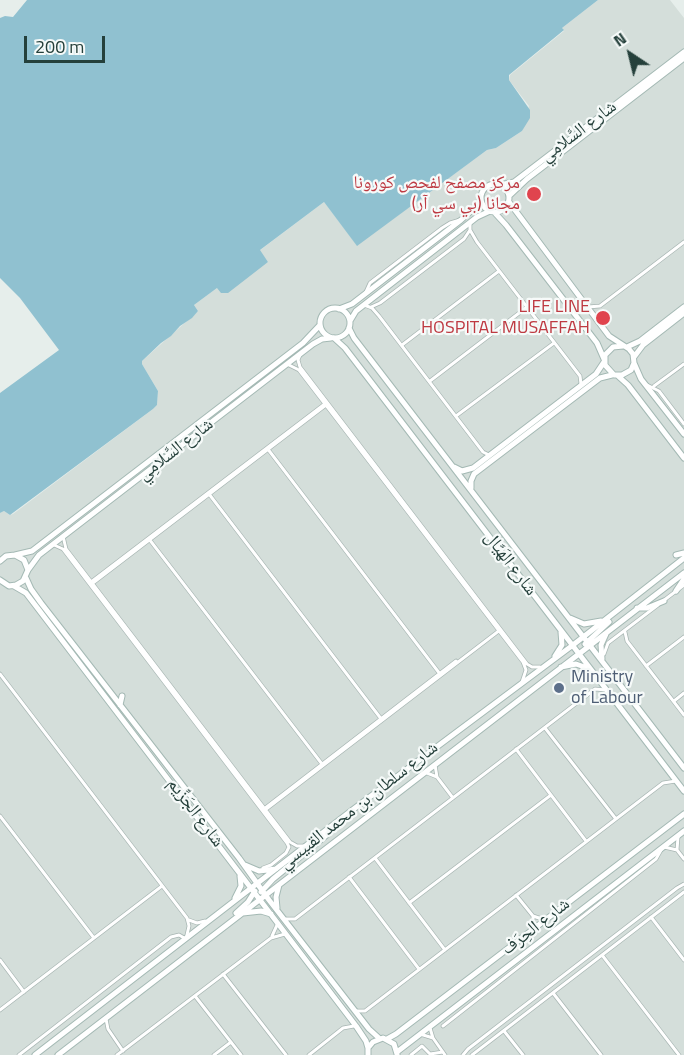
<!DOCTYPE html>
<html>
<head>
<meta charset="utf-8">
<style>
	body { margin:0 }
	#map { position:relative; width:684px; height:1055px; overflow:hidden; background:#e6eeeb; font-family:"Titillium Web",sans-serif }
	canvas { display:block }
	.north { position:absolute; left:600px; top:24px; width:60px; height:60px; -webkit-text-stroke:4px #f6faf9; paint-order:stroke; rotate:325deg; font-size:16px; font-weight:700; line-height:24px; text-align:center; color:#25403b }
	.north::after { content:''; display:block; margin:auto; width:21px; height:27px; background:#25403b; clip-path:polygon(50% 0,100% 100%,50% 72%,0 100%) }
	.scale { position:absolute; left:24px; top:36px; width:81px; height:27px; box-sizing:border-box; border:3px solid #25403b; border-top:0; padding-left:8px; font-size:18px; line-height:21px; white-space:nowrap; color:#25403b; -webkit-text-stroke:4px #f6faf9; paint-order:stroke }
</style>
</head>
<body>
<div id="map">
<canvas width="684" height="1055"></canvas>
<div class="north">N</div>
<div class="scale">200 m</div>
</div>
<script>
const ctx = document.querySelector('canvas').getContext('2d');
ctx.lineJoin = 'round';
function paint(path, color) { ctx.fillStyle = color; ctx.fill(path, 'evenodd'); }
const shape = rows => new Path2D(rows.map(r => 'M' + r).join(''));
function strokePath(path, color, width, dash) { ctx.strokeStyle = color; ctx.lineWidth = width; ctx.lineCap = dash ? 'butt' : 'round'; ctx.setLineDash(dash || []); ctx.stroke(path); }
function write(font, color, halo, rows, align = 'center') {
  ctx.font = font + ' "Titillium Web","Noto Naskh Arabic",sans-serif'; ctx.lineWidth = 4.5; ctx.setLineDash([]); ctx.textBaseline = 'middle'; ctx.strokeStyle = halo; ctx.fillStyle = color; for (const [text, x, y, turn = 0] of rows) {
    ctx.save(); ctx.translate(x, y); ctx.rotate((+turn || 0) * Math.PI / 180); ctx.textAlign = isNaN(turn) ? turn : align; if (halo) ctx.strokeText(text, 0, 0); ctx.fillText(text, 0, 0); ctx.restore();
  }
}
paint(shape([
	[598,0,670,0,684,18,684,1055,0,1055,0,513,4,511,10,515,13,514,153,409,157,405,158,391,142,364,142,361,198,311,194,305,217,288,268,262,259,251,324,202,357,245,487,150,496,148,522,131,529,106,509,80,510,75,564,31,562,28]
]), '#d4deda');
paint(shape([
	[27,0,598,0,562,28,564,30,509,75,509,80,530,110,530,118,522,131,496,148,487,150,357,246,324,202,260,250,268,262,228,293,221,293,217,288,194,305,198,311,192,318,180,326,171,336,161,343,142,361,142,364,158,391,157,405,153,409,10,515,4,511,0,513,0,393,59,350,20,298,0,278,0,18,5,16,13,17]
]), '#90c1d0');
const street = shape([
	[470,224,470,230,477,242,580,376,581,384],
	[365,294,370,283,442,228,450,223,460,220],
	[364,305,372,308,379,316,483,452,489,455],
	[371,307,380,303,464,239,470,230],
	[588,307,600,306,684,242],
	[402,345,499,271],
	[300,355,298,360,300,367,527,664,532,667,540,667],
	[289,365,299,370,523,662,526,670,522,682],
	[430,381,527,307],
	[647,385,659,391,684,424],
	[654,386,684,364],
	[456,416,554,343],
	[267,448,440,674],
	[209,494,382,720],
	[63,536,66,549,290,842,297,846,304,846],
	[149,539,322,764],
	[54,545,63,549,287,843,289,847,286,853,271,865,263,868],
	[91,582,326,403],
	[93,583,326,405],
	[663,601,684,585],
	[625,632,627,641,684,715],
	[604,654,608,643,658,605],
	[646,666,684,637],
	[0,674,187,918,189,926,186,939,179,935,171,937,19,1055],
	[674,701,684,693],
	[545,728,616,819],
	[516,749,586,841],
	[435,765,437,777],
	[427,773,437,777,453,798],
	[264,809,456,661],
	[265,810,500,630],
	[0,816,94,938],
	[664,847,677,850,684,859],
	[677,850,678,837],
	[375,858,445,950],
	[349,877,419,969],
	[516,895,533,916,545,920],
	[409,903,551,795],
	[651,917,684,960],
	[286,919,295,919,595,689,606,690],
	[189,920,197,923,205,921],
	[533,929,533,916],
	[272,936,278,923],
	[602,955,679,1055],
	[0,960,24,992],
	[223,974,286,1055],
	[553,993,601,1055],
	[195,996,241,1055],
	[0,1010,162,886],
	[356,1011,365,1011,663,783,676,781],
	[106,1019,108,1029,123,1051],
	[443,1026,656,859,661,850],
	[430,1028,433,1038,445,1055],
	[504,1031,523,1055],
	[420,1034,433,1038],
	[117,1055,271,938,285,934],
	[214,1055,231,1042],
	[309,1055,343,1028,354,1026],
	[411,1055,422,1046,430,1054,443,1052],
	[463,1055,468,1049,677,888,684,884],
	[472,1055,684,892]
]);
const secondary = shape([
	'481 198a14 14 0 1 1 28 0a14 14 0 1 1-28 0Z',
	[500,185,514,182,684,52],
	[509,196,527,179,684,58],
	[509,202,609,336,629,349,633,354,634,363,631,370,622,375,614,375,605,365,605,355,613,347,623,346],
	[494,212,506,225,597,343,604,359],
	'320 323a15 15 0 1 1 30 0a15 15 0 1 1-30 0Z',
	[339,309,352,304,461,220,472,210,481,199],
	[350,321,356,311,477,217,490,211],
	[349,328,354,338,684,768],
	[334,338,345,348,684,791],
	[627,347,640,341,684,307],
	[634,357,643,345,684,313],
	[634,363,641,379,684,434],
	[618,376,628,385,684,458],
	[454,467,462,471,473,468,596,374,604,362],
	[471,488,471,481,474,474,600,378,612,375],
	[15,555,32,551,303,343,320,325],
	[676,555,684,553],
	[0,561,6,556,15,555,24,560,28,570,23,581,16,585,9,586,0,580],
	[28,570,39,555,313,344,322,339,331,338],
	[26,578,31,589,41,603,239,858,269,900,369,1029,380,1039],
	[14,586,26,593,356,1026,366,1041,368,1048],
	[676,591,684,579],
	[637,608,647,608,664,601],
	[570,618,584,624,601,621],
	[585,644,609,622],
	[555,656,562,645,561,632],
	[602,659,601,645,606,634],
	[561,667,576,664,590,669],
	[120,705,122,696],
	[245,865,259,871,276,869],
	[261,892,273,879,340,824],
	[235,898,241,886,240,876],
	[277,908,276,897,279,885],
	[236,913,248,902,255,891],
	[243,913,261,911,271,914],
	[387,1039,396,1034,684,814],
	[397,1052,684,831],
	[35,1055,347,814,573,645,684,558],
	[58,1055,684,573],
	[368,1055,368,1048,373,1042,383,1038,394,1044,397,1054]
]);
strokePath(street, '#a8b6b3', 4.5);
strokePath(secondary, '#a4b9b4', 7);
strokePath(street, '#fff', 3);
strokePath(secondary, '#fff', 5);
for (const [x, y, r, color] of [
	[534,194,8,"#e0444e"],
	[603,318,8,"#e0444e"],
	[559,688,6,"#5c6f8a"]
]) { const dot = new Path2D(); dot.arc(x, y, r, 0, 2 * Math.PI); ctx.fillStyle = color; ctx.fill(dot); strokePath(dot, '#f6faf9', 2); }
write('18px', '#25403b', '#f6faf9', [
	["شارع السَّلامِي",579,132,-37],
	["شارع السَّلامِي",176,450,-38],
	["شارع الهَيَّال",510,564,53],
	["شارع سلطان بن محمد القبيسي",359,806,-38],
	["شارع الجَزِّيم",195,813,53],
	["شارع الحِرَف",536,927,-38]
]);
write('18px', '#be3a42', '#f6faf9', [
	["مركز مصفح لفحص كورونا",520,184],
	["(بي سي آر) مجانا",520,205],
	["LIFE LINE",590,308],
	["HOSPITAL MUSAFFAH",590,329]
], 'right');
write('18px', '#4e5e75', '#f6faf9', [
	["Ministry",571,678],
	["of Labour",571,699]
], 'left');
</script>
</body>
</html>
